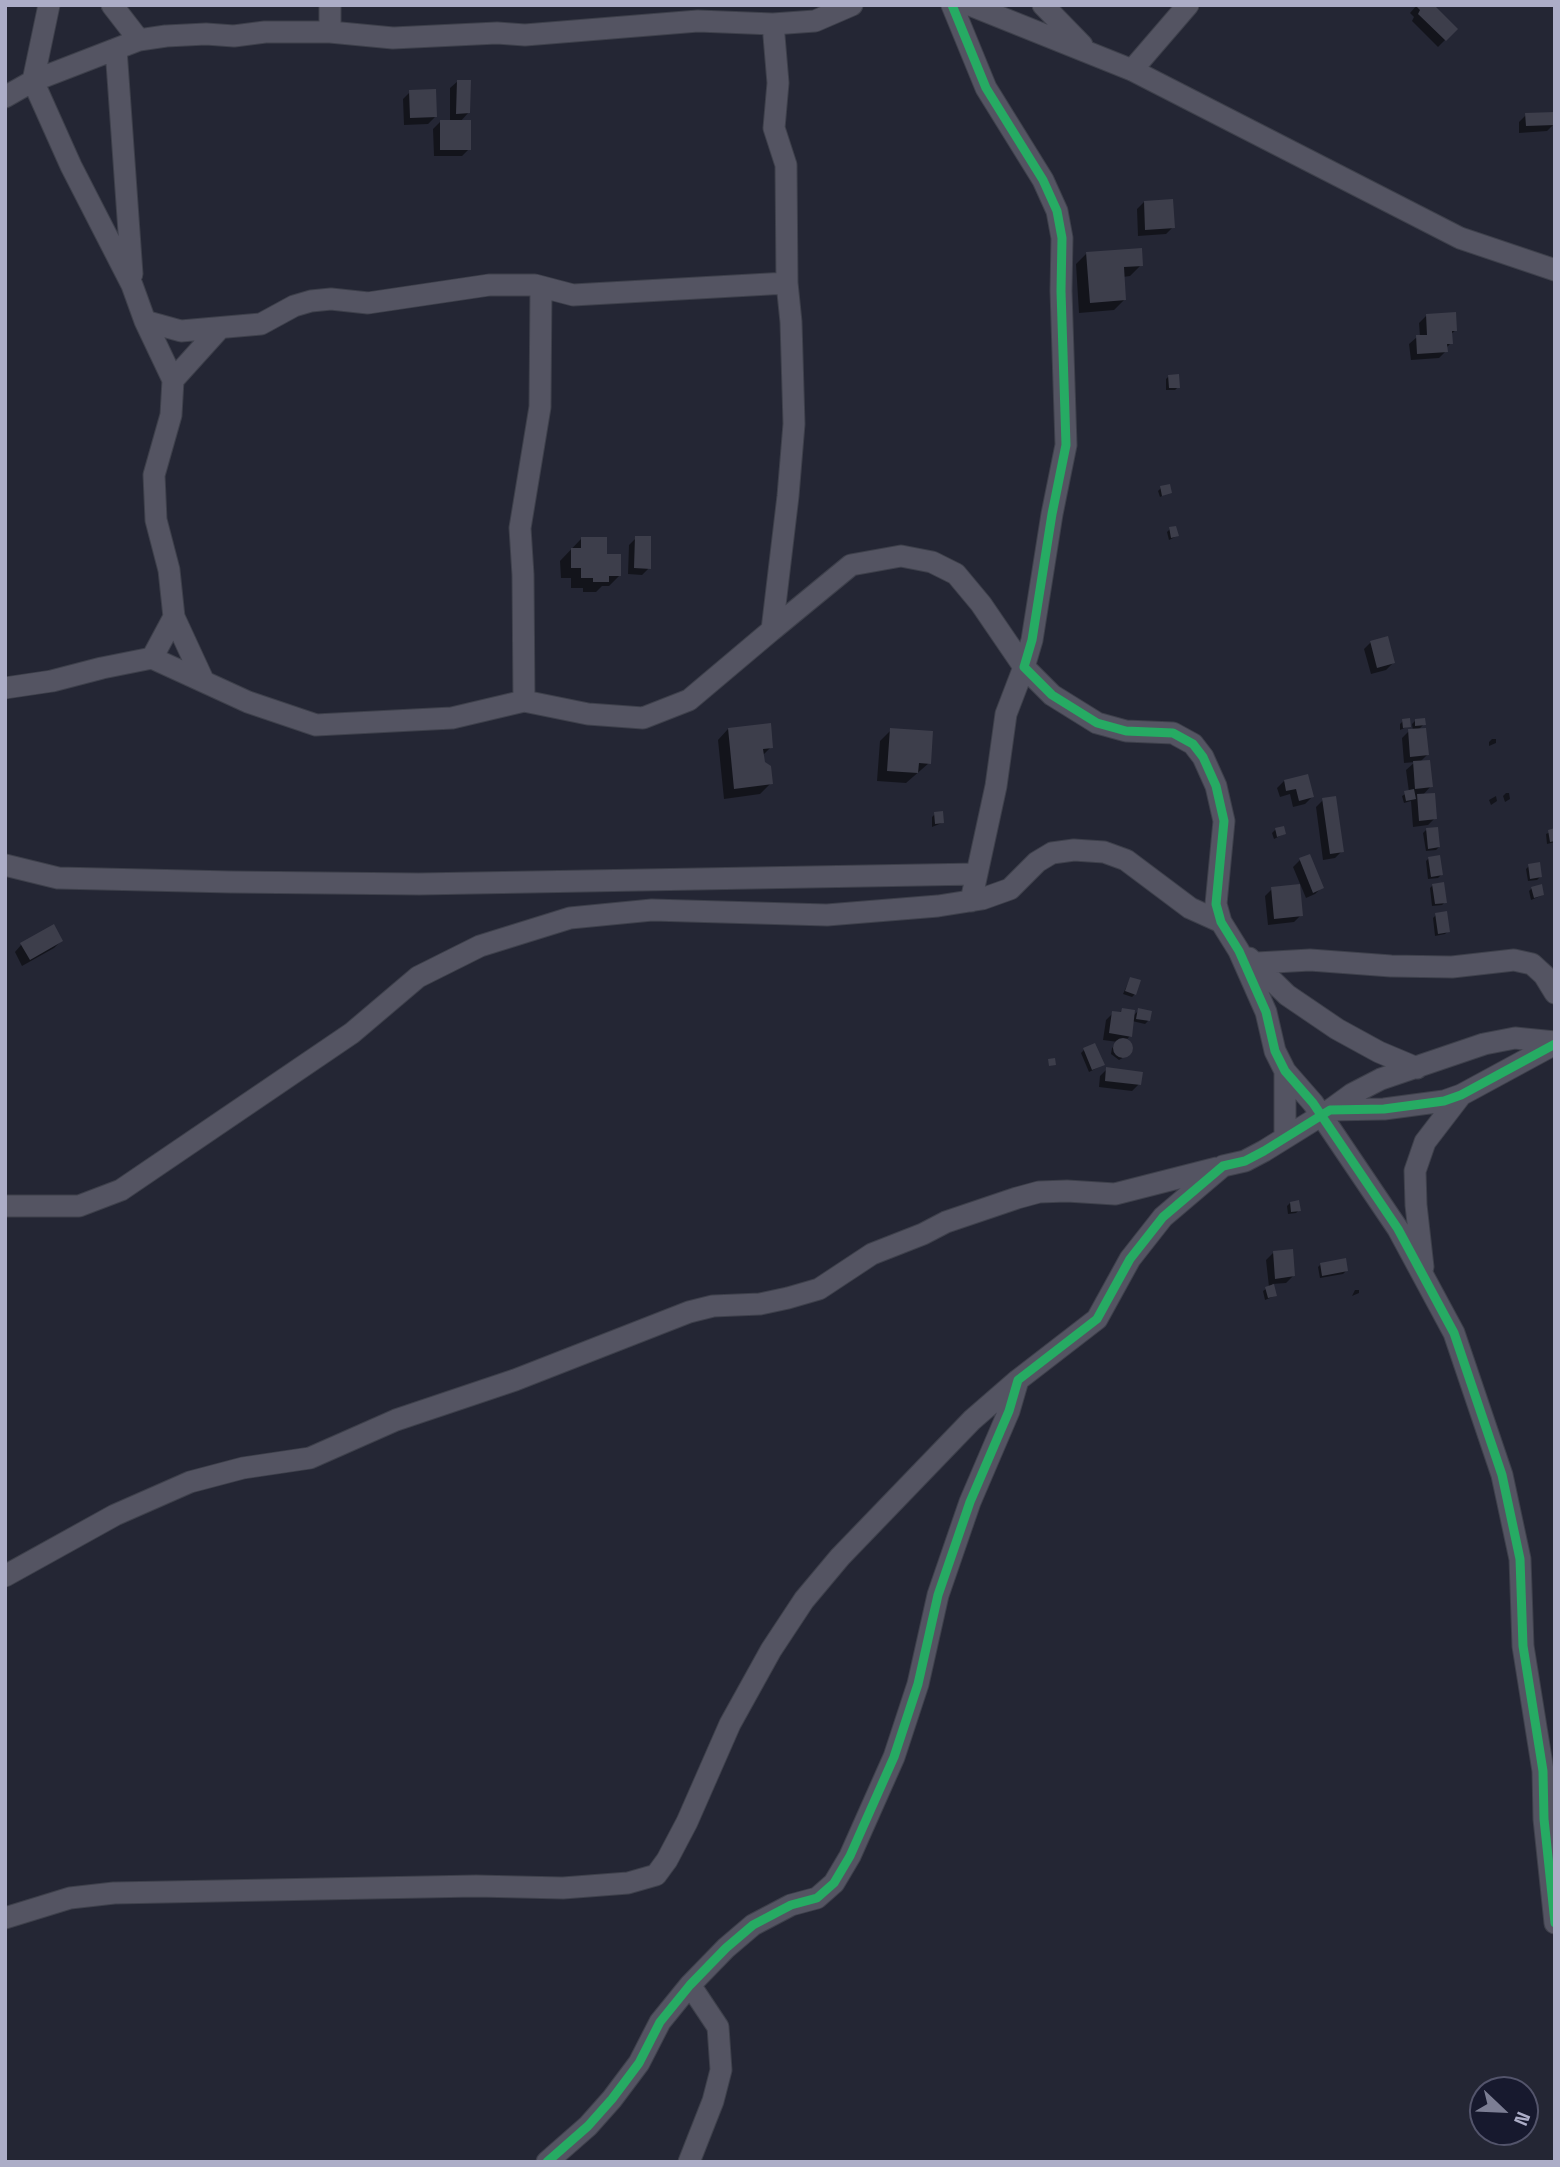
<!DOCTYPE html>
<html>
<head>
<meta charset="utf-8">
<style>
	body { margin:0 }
	#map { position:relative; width:1560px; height:2167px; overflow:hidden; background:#242634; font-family:"Space Grotesk",sans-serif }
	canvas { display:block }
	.frame { position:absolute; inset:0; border:7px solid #acadc7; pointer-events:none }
	.north { position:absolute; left:1469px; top:2076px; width:70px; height:70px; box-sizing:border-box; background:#17192e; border:2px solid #53546b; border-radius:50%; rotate:113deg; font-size:19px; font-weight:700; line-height:28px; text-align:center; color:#acadc7 }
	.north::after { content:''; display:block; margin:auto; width:24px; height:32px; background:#7c7e94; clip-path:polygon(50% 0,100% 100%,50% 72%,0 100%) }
</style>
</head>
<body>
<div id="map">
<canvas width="1560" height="2167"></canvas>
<div class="frame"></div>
<div class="north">N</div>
</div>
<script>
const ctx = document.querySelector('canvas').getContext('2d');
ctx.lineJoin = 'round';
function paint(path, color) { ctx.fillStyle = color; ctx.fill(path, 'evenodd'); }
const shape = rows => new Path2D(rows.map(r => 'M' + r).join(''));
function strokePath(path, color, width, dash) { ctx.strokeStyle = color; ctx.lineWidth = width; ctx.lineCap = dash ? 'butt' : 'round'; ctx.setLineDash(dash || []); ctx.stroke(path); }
paint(shape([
	[1417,5,1456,29,1438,47,1412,21,1414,17,1410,13],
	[458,81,469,112,460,122,469,149,462,156,434,156,433,129,440,122,450,122,450,88],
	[410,92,435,117,428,124,404,125,403,99],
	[1526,115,1554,124,1547,131,1519,133,1519,122],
	[1144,202,1173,227,1166,234,1138,236,1137,209],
	[1087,253,1141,265,1130,276,1123,277,1125,299,1114,310,1079,313,1076,264],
	[1426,316,1456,330,1450,335,1451,343,1446,348,1446,351,1439,358,1411,360,1409,344,1417,337,1420,337,1419,323],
	[1169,376,1178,387,1175,390,1166,390,1166,379],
	[1161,488,1170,492,1160,497,1158,491],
	[1170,529,1177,536,1169,540,1167,532],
	[636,538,649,568,642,575,628,574,629,545],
	[581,539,606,556,620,575,609,586,602,586,596,592,583,592,583,588,571,588,571,578,561,578,560,561],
	[1371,642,1393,663,1386,670,1371,674,1364,649],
	[1403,721,1409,726,1400,730,1400,724],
	[1415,721,1424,724,1418,730,1427,755,1419,763,1431,786,1422,796,1435,818,1428,825,1413,827,1411,801,1404,803,1402,796,1409,792,1406,770,1415,762,1404,763,1402,738,1409,731,1413,731,1412,724],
	[728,729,771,747,762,756,771,783,760,794,724,799,718,740],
	[891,730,929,763,906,783,877,781,880,741],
	[1492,739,1496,739,1496,743,1489,746,1489,742],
	[1284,781,1312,797,1305,804,1293,807,1290,794,1280,797,1277,788],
	[1506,793,1509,793,1510,799,1505,802,1503,796],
	[1496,796,1497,801,1491,805,1489,800],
	[1323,800,1342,851,1335,858,1323,860,1316,807],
	[935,814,942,823,932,827,932,817],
	[1275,830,1284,834,1274,839,1272,833],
	[1426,830,1439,847,1436,850,1426,851,1423,833],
	[1555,830,1555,842,1547,844,1546,834],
	[1429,858,1441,875,1438,878,1428,879,1426,861],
	[1300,860,1322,887,1315,894,1306,898,1293,867],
	[1529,866,1540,877,1537,880,1528,881,1526,869],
	[1433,885,1445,902,1442,905,1432,906,1430,888],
	[1532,888,1543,895,1531,900,1529,891],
	[1272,889,1301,915,1294,922,1268,925,1265,896],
	[1436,915,1448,931,1445,934,1435,936,1433,918],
	[61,941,54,948,22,966,15,952,21,945],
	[1130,979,1135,994,1132,997,1123,994],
	[1122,1010,1133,1016,1139,1010,1148,1021,1145,1024,1132,1021,1130,1036,1125,1041,1131,1048,1128,1055,1119,1060,1111,1054,1112,1048,1118,1042,1103,1040,1106,1020,1113,1013,1119,1014],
	[1084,1050,1099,1067,1089,1072,1081,1053],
	[1107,1069,1139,1084,1132,1091,1099,1087,1100,1076],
	[1290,1203,1299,1210,1296,1213,1288,1214,1287,1206],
	[1273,1253,1293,1276,1286,1283,1272,1284,1275,1296,1265,1300,1263,1291,1269,1287,1266,1260],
	[1321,1264,1346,1271,1343,1274,1320,1278,1318,1267],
	[1355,1290,1359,1290,1359,1293,1352,1296]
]), '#0007');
paint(shape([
	[1415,5,1434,5,1458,29,1446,41,1418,14,1420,10],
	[457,80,471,80,470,113,456,114],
	[436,89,437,117,410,118,409,90],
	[1555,112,1555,125,1526,126,1525,113],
	[440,120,471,120,471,150,440,150],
	[1173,199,1175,228,1145,230,1144,201],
	[1142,248,1143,266,1124,267,1126,300,1090,303,1086,252],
	[1456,312,1457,331,1452,331,1453,344,1447,344,1448,352,1417,354,1416,335,1427,335,1426,314],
	[1179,374,1180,388,1169,388,1168,375],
	[1170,484,1172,493,1162,496,1160,486],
	[1176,526,1179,536,1171,538,1169,527],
	[635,536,651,536,651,569,634,568],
	[581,537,607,537,607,554,621,554,621,576,609,576,609,582,593,582,593,578,581,578,581,568,571,568,571,548,581,548],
	[1388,636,1395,663,1377,668,1370,641],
	[1410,718,1411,727,1403,728,1402,719],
	[1425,718,1426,725,1415,726,1415,719],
	[771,723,773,748,763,749,765,762,771,766,773,784,734,789,728,728],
	[890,728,933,731,931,764,919,763,918,773,887,771],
	[1426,728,1429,755,1410,757,1408,729],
	[1430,760,1433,787,1415,789,1413,761],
	[1308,774,1314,797,1299,801,1296,789,1286,791,1284,780],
	[1414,789,1416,799,1406,801,1404,791],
	[1435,793,1437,819,1419,821,1417,794],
	[1336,796,1344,852,1330,854,1322,798],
	[943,811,944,823,935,824,934,812],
	[1284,826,1286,834,1277,837,1275,828],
	[1438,827,1440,847,1428,849,1426,828],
	[1555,828,1555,841,1550,842,1548,830],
	[1310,854,1324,888,1313,893,1299,858],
	[1440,855,1443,875,1431,877,1428,857],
	[1540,862,1542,877,1530,879,1528,864],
	[1444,882,1447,903,1435,904,1432,884],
	[1300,884,1303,916,1274,919,1271,887],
	[1542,884,1544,895,1534,898,1531,887],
	[1447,911,1450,932,1438,934,1435,913],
	[54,924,63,941,30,960,20,943],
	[1130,977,1141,980,1136,995,1125,991],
	[1122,1008,1135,1010,1132,1037,1109,1033,1112,1011,1121,1012],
	[1138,1008,1152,1011,1150,1021,1136,1019],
	'1113 1048a10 10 0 1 1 20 0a10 10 0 1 1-20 0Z',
	[1095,1043,1105,1065,1092,1070,1083,1048],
	[1055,1058,1056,1065,1049,1066,1048,1059],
	[1106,1067,1143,1072,1141,1085,1105,1081],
	[1299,1200,1301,1211,1291,1212,1290,1202],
	[1293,1249,1295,1276,1275,1279,1273,1251],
	[1346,1258,1348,1271,1322,1276,1320,1263],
	[1274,1284,1277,1296,1268,1298,1265,1287]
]), '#3d3e4b');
const minor = shape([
	[49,5,33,81,71,166,132,285,145,321,181,331,261,324,294,306,311,301,331,299,368,303,489,285,535,285,573,295,787,283],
	[112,5,139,40],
	[952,5,986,88,1043,180,1057,211,1062,238,1061,291,1066,445,1052,514,1032,640,1024,667,1052,695,1097,723,1126,731,1173,733,1193,744,1203,757,1216,786,1224,821,1216,904,1221,922,1239,951,1266,1012,1275,1051,1285,1071,1313,1103,1398,1229,1454,1333,1502,1475,1520,1559,1523,1646,1543,1771,1544,1819,1555,1923],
	[970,5,1132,70,1460,238,1555,270],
	[1043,5,1082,45],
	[773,24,778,83,774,128,786,165,787,283,791,322,794,424,788,496,772,630,851,565,901,556,932,562,956,574,981,604,1024,667,1006,714,996,786,971,901],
	[330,32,330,5],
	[116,49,132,274],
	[1132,70,1188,5],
	[5,97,33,81,139,40,166,36,206,34,234,36,265,32,330,32,393,38,497,33,525,35,698,21,773,24,815,21,852,5],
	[145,321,173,380,171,415,154,475,156,520,169,570,174,617,152,658],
	[173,380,220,328],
	[174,617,204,682],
	[5,688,52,681,102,668,152,658,248,702,316,725,452,718,524,701,588,714,643,718,689,700,772,630],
	[524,701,523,575,520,528,540,407,541,287],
	[5,865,58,878,231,882,419,884,977,874],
	[1249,958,1287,995,1337,1029,1379,1052,1417,1068],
	[1257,963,1310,960,1391,966,1452,967,1514,960,1532,964,1544,975,1555,993],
	[1285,1071,1285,1136],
	[1330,1110,1352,1094,1381,1079,1484,1044,1515,1038,1555,1042],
	[5,1206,79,1206,121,1190,352,1033,418,977,480,946,570,918,652,910,827,915,938,906,982,899,1010,889,1037,862,1052,853,1074,850,1104,852,1126,860,1190,908,1221,922],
	[1423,1267,1416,1205,1415,1171,1425,1142,1461,1095],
	[5,1576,115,1515,190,1482,243,1468,310,1458,396,1420,515,1380,689,1312,713,1306,760,1304,788,1298,819,1289,872,1254,923,1234,946,1222,1017,1198,1039,1192,1067,1191,1115,1194,1217,1168],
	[5,1918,70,1898,114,1893,476,1886,563,1888,628,1883,656,1875,667,1860,687,1822,730,1724,771,1650,804,1600,840,1557,972,1420,1018,1380],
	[547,2162,588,2126,612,2099,639,2063,660,2022,690,1985,726,1948,753,1925,791,1905,817,1898,834,1883,850,1856,894,1757,918,1684,938,1595,970,1502,1009,1411,1018,1380,1097,1319,1130,1259,1163,1217,1223,1166,1245,1161,1264,1151,1330,1110,1384,1109,1444,1101,1461,1095,1555,1044],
	[689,2162,713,2101,721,2070,718,2027,690,1985]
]);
strokePath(minor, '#3e404b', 23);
strokePath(minor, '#545462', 21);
strokePath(shape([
	[952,5,986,88,1043,180,1057,211,1062,238,1061,291,1066,445,1052,514,1032,640,1024,667,1052,695,1097,723,1126,731,1173,733,1193,744,1203,757,1216,786,1224,821,1216,904,1221,922,1239,951,1266,1012,1275,1051,1285,1071,1313,1103,1398,1229,1454,1333,1502,1475,1520,1559,1523,1646,1543,1771,1544,1819,1555,1923],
	[547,2162,588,2126,612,2099,639,2063,660,2022,690,1985,726,1948,753,1925,791,1905,817,1898,834,1883,850,1856,894,1757,918,1684,938,1595,970,1502,1009,1411,1018,1380,1097,1319,1130,1259,1163,1217,1223,1166,1245,1161,1264,1151,1330,1110,1384,1109,1444,1101,1461,1095,1555,1044]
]), '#26ab63', 9);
</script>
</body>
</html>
